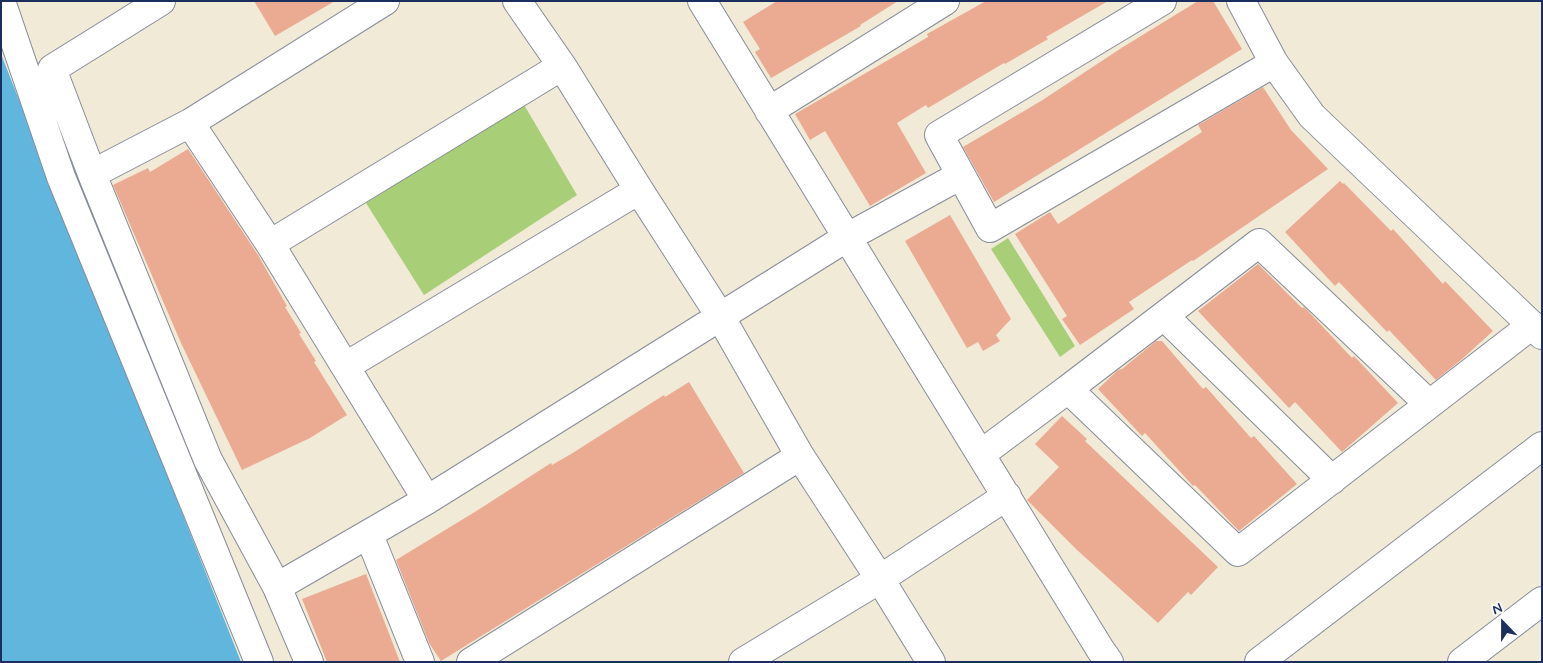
<!DOCTYPE html>
<html>
<head>
<meta charset="utf-8">
<style>
	body { margin:0 }
	#map { position:relative; width:1543px; height:663px; overflow:hidden; background:#f0ead6; font-family:Mynerve,sans-serif }
	canvas { display:block }
	.frame { position:absolute; inset:0; border:2px solid #1b2f5e; pointer-events:none }
	.north { position:absolute; left:1478px; top:598px; width:50px; height:50px; -webkit-text-stroke:4px #f6f6f2; paint-order:stroke; rotate:338deg; font-size:14px; font-weight:700; line-height:20px; text-align:center; color:#1b2f5e }
	.north::after { content:''; display:block; margin:auto; width:18px; height:22px; background:#1b2f5e; clip-path:polygon(50% 0,100% 100%,50% 72%,0 100%) }
</style>
</head>
<body>
<div id="map">
<canvas width="1543" height="663"></canvas>
<div class="frame"></div>
<div class="north">N</div>
</div>
<script>
const ctx = document.querySelector('canvas').getContext('2d');
ctx.lineJoin = 'round';
function paint(path, color) { ctx.fillStyle = color; ctx.fill(path, 'evenodd'); }
const shape = rows => new Path2D(rows.map(r => 'M' + r).join(''));
function strokePath(path, color, width, dash) { ctx.strokeStyle = color; ctx.lineWidth = width; ctx.lineCap = dash ? 'butt' : 'round'; ctx.setLineDash(dash || []); ctx.stroke(path); }
paint(shape([
	[523,103,577,195,424,295,366,203],
	[1008,238,1075,346,1060,357,991,249]
]), '#a9ce78');
paint(shape([
	[1,54,30,128,241,662,1,662]
]), '#60b6dd');
paint(shape([
	[254,1,335,1,275,36],
	[777,1,898,1,860,25,861,26,771,78,755,52,760,49,743,22],
	[986,1,1108,1,1046,37,1048,39,1005,64,1004,63,928,108,926,105,897,123,926,173,870,206,825,131,810,140,795,114,928,37,927,34],
	[1198,1,1213,1,1242,49,994,202,963,147,1041,101,1123,47],
	[1263,87,1291,130,1328,169,1193,261,1192,260,1129,302,1134,309,1080,345,1062,319,1067,316,1015,234,1050,212,1058,224,1202,132,1198,125],
	[188,149,258,255,287,306,285,307,301,333,299,334,316,361,314,362,347,415,310,438,242,470,181,343,113,185,148,168,150,172],
	[1340,181,1343,184,1344,183,1391,231,1393,229,1443,284,1445,281,1493,331,1461,360,1436,380,1389,330,1387,332,1339,282,1335,286,1285,232],
	[950,215,1011,319,996,335,1000,341,983,351,978,342,967,348,905,241],
	[1258,264,1302,308,1304,307,1308,311,1352,358,1354,356,1398,403,1342,452,1295,402,1289,408,1198,311],
	[1156,341,1162,341,1203,389,1206,387,1251,438,1254,436,1297,484,1239,531,1195,485,1193,486,1145,433,1142,436,1098,389,1118,370,1122,369],
	[689,382,744,473,441,661,429,643,396,560,478,510,551,463,552,465,571,454,664,395,665,397],
	[1062,416,1087,439,1085,441,1218,567,1191,595,1188,592,1158,623,1077,550,1027,500,1059,467,1035,444],
	[366,574,400,662,327,662,302,599]
]), '#ebab93');
const minor = shape([
	[1,1,61,177,259,662],
	[161,1,52,69,92,174,208,460,277,587,309,662],
	[517,1,562,66,639,190,720,316,800,456,880,579,931,662],
	[702,1,1100,649,1109,662],
	[1162,1,939,135,990,228,1274,63],
	[1241,1,1274,63,1312,116,1542,335],
	[769,111,945,1],
	[190,123,270,244,427,500],
	[92,174,190,123,385,1],
	[270,244,562,66],
	[1164,316,1332,480],
	[346,366,639,190],
	[1068,389,1259,243,1429,404],
	[981,454,1068,389,1238,552,1532,325],
	[369,535,420,662],
	[277,587,427,500,846,238,961,175],
	[471,662,800,456],
	[743,662,880,579,1007,496],
	[1259,662,1542,446],
	[1462,662,1542,601]
]);
strokePath(minor, '#868c9a', 30);
strokePath(minor, '#fff', 28);
</script>
</body>
</html>
